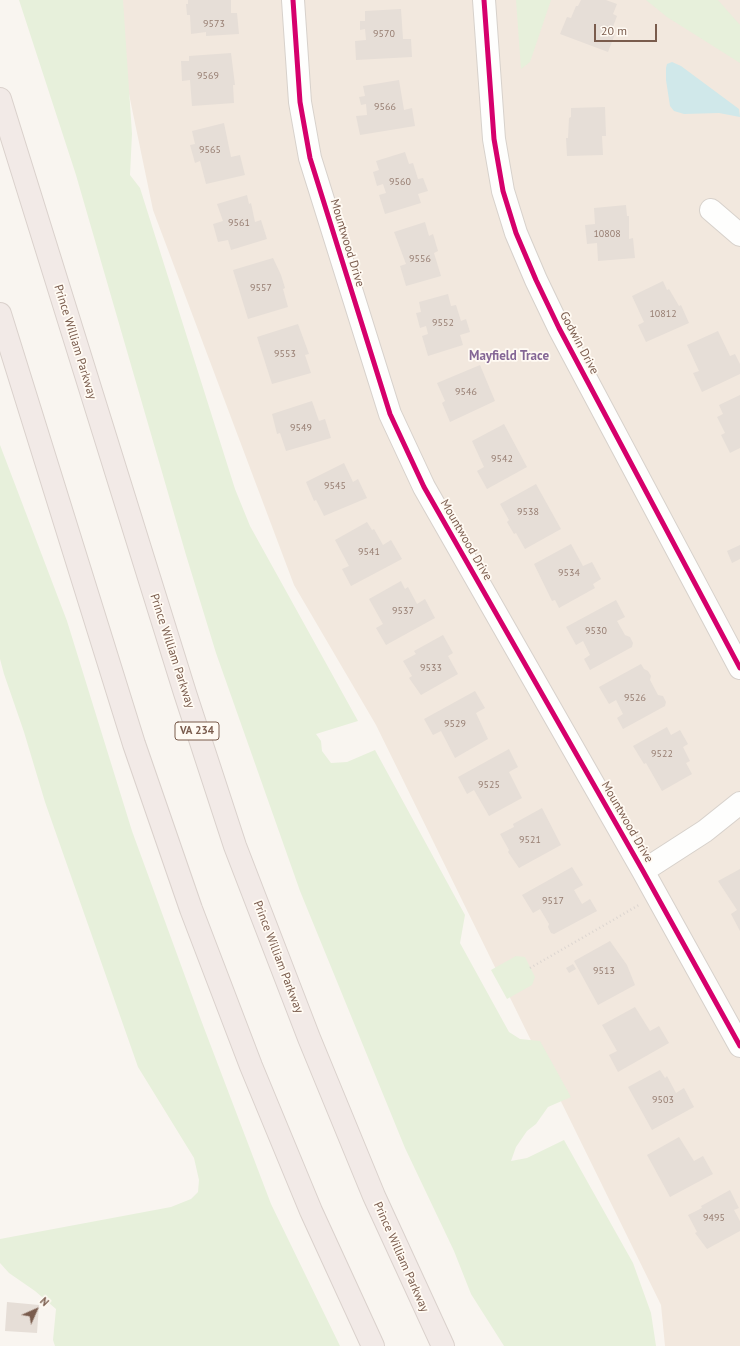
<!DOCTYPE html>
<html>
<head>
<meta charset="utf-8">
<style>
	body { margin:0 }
	#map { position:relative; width:740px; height:1346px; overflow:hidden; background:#f9f5f0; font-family:"PT Sans",sans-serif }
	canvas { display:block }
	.north { position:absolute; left:16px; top:1290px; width:40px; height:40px; -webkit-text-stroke:3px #fffaf3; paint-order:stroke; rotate:45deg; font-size:11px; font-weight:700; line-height:16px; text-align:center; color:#7a5c4d }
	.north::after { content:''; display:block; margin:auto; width:14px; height:18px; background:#7a5c4d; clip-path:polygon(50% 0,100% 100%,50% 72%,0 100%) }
	.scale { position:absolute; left:594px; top:24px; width:63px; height:18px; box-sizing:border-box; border:2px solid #7a5c4d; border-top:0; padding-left:5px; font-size:12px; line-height:14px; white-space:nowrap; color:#7a5c4d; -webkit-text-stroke:3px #fffaf3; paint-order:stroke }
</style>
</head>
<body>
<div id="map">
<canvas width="740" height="1346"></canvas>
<div class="north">N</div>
<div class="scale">20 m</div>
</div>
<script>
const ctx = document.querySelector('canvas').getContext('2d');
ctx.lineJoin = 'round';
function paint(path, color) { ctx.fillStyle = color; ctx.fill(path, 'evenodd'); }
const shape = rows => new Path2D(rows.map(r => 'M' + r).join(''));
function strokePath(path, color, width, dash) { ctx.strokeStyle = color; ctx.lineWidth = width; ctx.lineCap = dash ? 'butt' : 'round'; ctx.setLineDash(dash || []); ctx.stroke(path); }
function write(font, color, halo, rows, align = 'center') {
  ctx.font = font + ' "PT Sans",sans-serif'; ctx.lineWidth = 3.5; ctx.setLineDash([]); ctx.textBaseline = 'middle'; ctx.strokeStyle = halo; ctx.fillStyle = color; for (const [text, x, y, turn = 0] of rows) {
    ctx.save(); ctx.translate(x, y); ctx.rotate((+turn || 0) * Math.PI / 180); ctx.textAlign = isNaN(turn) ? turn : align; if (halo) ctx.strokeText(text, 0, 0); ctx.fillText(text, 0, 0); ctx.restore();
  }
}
paint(shape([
	[113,0,740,0,740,1346,665,1346,661,1305,376,725,294,585,153,210,113,17]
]), '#f2e8de');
paint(shape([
	[19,0,123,0,132,134,130,175,140,188,235,489,250,526,358,721,316,734,321,741,322,751,331,763,347,762,375,750,465,915,460,943,509,1032,520,1039,540,1041,571,1097,548,1107,536,1124,527,1131,516,1147,511,1161,527,1158,564,1140,633,1263,651,1313,656,1346,504,1346,471,1294,454,1251,405,1148,300,891,216,653,186,555,76,175],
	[516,0,551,0,530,62,521,69],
	[646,0,718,0,740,25,740,63,667,17],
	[0,445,67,621,132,831,201,1020,271,1204,340,1346,55,1346,53,1340,56,1309,35,1291,9,1273,0,1263,0,1239,171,1207,191,1199,198,1192,199,1180,194,1158,138,1067,45,802,24,732,4,674,0,659],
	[516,956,525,957,535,977,532,985,507,999,491,970]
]), '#e7f0db');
paint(shape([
	[672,62,681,66,739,109,740,117,719,113,684,114,674,111,670,106,666,80,666,68,667,64]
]), '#d0e8ea');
paint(shape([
	[188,0,231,0,231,13,237,13,239,34,206,36,206,32,191,34,190,15,187,15,186,4,188,4],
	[581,0,606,0,617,4,613,14,617,16,611,32,615,34,608,52,560,34,567,17,571,18,576,6,578,6],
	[401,9,403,39,411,39,412,57,356,60,355,41,366,40,365,29,360,30,360,21,365,21,365,11],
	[231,53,235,85,233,85,234,103,192,106,190,80,182,81,181,61,189,61,189,56],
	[399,80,404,110,412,108,415,126,360,135,356,116,367,115,366,104,361,105,359,97,365,96,363,86],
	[605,107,606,136,602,136,603,155,567,156,566,138,568,138,569,118,571,117,571,108],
	[224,123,231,157,240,155,245,175,206,184,200,161,195,163,190,145,195,144,192,131],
	[405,152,409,164,413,163,418,179,423,178,428,191,418,194,421,203,385,214,379,195,386,193,383,184,377,186,373,172,379,170,376,161],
	[247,195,249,204,251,203,255,222,261,220,267,239,231,250,228,240,218,242,213,224,223,221,217,204],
	[626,205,627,216,629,216,629,239,633,238,635,258,598,261,597,243,587,244,585,225,595,224,594,208],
	[425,222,429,236,433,234,438,251,434,253,441,276,406,286,400,266,406,264,394,232],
	[273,258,281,275,285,288,283,289,288,307,248,319,233,270],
	[663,281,667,290,669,289,679,306,681,305,689,323,646,342,638,325,644,322,632,296],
	[448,294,451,306,456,305,461,321,466,319,470,332,460,335,463,345,428,356,422,336,428,334,426,326,420,328,416,313,421,312,419,302],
	[298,324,309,354,305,355,311,373,272,384,257,337],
	[718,331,730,356,735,354,740,364,740,374,702,392,693,373,699,371,687,345],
	[480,365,495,401,450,422,442,403,445,401,437,383],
	[740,395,740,448,730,453,721,435,725,433,717,417,723,414,719,405],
	[312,401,319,421,325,419,331,438,286,451,280,433,277,434,272,414],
	[504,424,527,467,487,489,477,471,484,467,472,441],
	[344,463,353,482,358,479,367,498,324,516,316,500,314,501,306,482],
	[536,484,561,529,525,549,516,533,514,534,507,522,509,520,500,504],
	[367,522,372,530,374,529,383,545,391,540,402,559,351,586,342,569,349,566,335,540],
	[571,544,583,566,592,562,601,579,593,584,595,588,559,608,555,600,552,601,534,564],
	[740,545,740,559,732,563,727,551],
	[401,581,405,589,408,587,417,604,425,599,435,618,386,645,376,628,383,624,369,599],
	[616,600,625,617,617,621,625,635,630,637,633,643,632,647,590,670,584,659,590,655,583,641,576,645,566,627],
	[443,635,453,653,448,656,458,674,421,695,409,678,412,676,403,661,416,654,414,651],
	[641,664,644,669,648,671,651,676,650,680,658,695,663,696,666,702,665,706,623,729,617,718,623,714,616,700,609,704,599,687],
	[475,691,485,708,476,713,488,739,455,758,441,731,433,735,424,719],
	[667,727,671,735,680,730,688,744,683,747,690,761,686,763,692,774,662,791,646,763,644,764,633,746],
	[509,749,518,767,509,772,522,798,489,816,474,790,467,794,458,777],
	[542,808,561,845,519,868,508,852,509,850,500,834,514,827,513,824],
	[572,867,583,885,574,890,582,904,590,899,597,911,554,934,551,933,548,927,549,924,540,909,533,913,522,895],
	[740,869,740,931,731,914,737,910,718,881],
	[610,941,627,965,635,985,598,1005,574,961],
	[573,964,576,969,569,973,566,968],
	[635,1007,650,1031,659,1026,669,1043,618,1072,609,1055,617,1051,602,1025],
	[660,1070,665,1078,667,1076,676,1093,684,1088,694,1107,652,1130,628,1087],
	[679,1137,694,1161,703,1156,713,1174,670,1197,647,1155],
	[730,1190,739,1208,734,1210,740,1221,740,1231,707,1249,695,1233,697,1232,688,1215,702,1208,701,1206],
	[7,1302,39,1305,37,1333,5,1331]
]), '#e6ded7');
const minor = shape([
	[293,0,300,102,310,158,390,414,424,487,643,871,740,1046],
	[484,0,494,139,503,191,516,233,536,280,559,328,740,668],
	[711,210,740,235],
	[643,871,705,831,740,803]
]);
const highway = shape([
	[0,99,185,693,235,846,309,1038,374,1196,443,1346],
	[0,314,134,744,191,909,251,1066,311,1211,373,1346]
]);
strokePath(minor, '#d7d1cb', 24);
strokePath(highway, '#dad1cc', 24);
strokePath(shape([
	[530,968,639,905]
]), '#dcd5d0', 2.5, [1, 3]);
strokePath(minor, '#fefefd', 22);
strokePath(highway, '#f2eae7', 22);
strokePath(shape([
	[293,0,300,102,310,158,390,414,424,487,643,871,740,1046],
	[484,0,494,139,503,191,516,233,536,280,559,328,740,668]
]), '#d6006c', 5);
write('10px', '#977e72', null, [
	["9573",214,24],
	["9570",384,34],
	["9569",208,76],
	["9566",385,107],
	["9565",210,150],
	["9560",400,182],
	["9561",239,223],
	["10808",607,234],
	["9556",420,259],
	["9557",261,288],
	["10812",663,314],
	["9552",443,323],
	["9553",285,354],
	["9546",466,392],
	["9549",301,428],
	["9542",502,459],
	["9545",335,486],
	["9538",528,512],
	["9541",369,552],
	["9534",569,573],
	["9537",403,611],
	["9530",596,631],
	["9533",431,668],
	["9526",635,698],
	["9529",455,724],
	["9522",662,754],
	["9525",489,785],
	["9521",530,840],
	["9517",553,901],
	["9513",604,971],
	["9503",663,1100],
	["9495",714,1218]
]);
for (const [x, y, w] of [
	[197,731,44]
]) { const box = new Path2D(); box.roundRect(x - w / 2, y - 9, w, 18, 3); ctx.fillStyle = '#fffaf3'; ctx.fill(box); strokePath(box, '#7a5c4d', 1); }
write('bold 11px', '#7a5c4d', null, [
	["VA 234",197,731]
]);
write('12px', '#7a5c4d', '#fffaf3', [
	["Mountwood Drive",347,243,73],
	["Prince William Parkway",75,342,73],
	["Godwin Drive",579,343,62],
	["Mountwood Drive",466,540,60],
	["Prince William Parkway",172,651,72],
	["Mountwood Drive",627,822,60],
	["Prince William Parkway",278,957,69],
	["Prince William Parkway",401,1257,66]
]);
write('bold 13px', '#846695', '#fffaf3', [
	["Mayfield Trace",509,356]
]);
</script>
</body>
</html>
